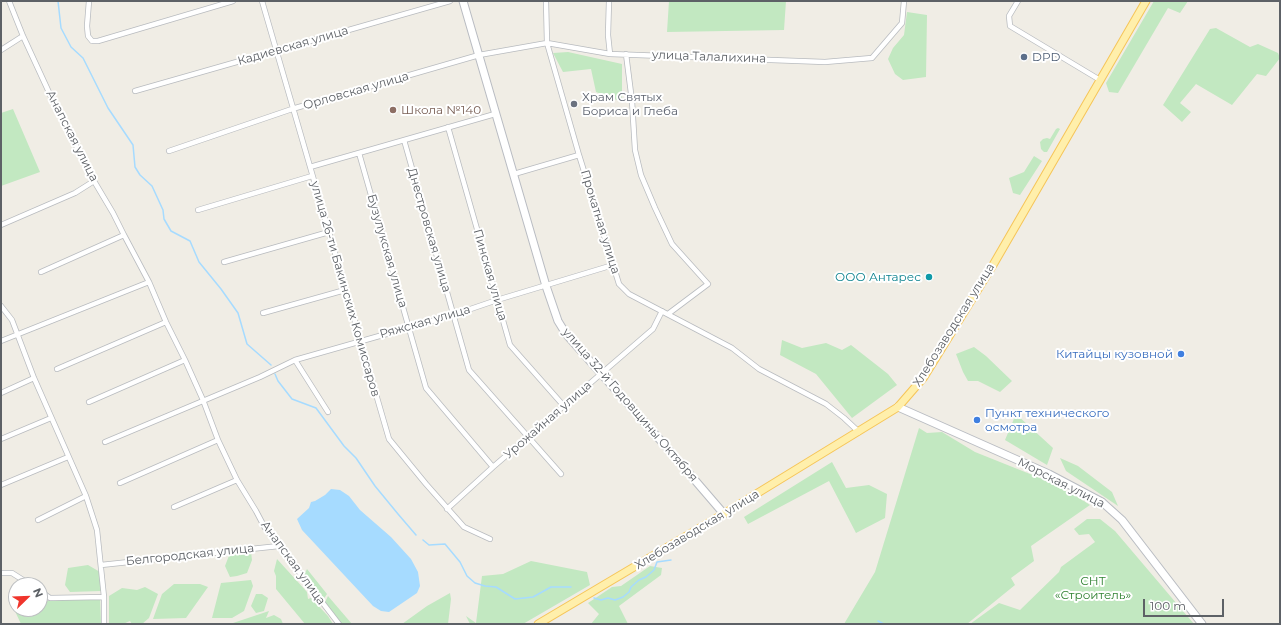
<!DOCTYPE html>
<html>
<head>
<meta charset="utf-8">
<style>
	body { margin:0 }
	#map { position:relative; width:1281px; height:625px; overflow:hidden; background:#f0ede5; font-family:Montserrat,sans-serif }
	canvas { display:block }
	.frame { position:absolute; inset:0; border:2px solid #5d6166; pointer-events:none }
	.north { position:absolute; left:8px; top:577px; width:40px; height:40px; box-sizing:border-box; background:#fff; border:1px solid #bec0c2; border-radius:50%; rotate:67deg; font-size:11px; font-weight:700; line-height:16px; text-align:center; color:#5d6166 }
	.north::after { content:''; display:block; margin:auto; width:14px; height:18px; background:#f0352c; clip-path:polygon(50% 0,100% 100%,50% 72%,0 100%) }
	.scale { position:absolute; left:1143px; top:599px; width:81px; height:18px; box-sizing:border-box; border:2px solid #5d6166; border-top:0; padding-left:5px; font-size:12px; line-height:14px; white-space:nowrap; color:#5d6166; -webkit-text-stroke:3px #fff; paint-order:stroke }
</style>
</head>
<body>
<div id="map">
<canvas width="1281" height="625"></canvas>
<div class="frame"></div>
<div class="north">N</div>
<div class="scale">100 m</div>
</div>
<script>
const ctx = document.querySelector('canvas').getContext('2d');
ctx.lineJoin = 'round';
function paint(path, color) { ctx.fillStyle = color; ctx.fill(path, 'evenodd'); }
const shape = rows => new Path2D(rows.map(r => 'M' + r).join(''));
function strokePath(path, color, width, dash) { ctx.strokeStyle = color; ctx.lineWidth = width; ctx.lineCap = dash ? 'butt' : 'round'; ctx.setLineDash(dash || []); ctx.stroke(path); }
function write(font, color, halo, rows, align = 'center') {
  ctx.font = font + ' Montserrat,sans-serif'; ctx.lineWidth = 4; ctx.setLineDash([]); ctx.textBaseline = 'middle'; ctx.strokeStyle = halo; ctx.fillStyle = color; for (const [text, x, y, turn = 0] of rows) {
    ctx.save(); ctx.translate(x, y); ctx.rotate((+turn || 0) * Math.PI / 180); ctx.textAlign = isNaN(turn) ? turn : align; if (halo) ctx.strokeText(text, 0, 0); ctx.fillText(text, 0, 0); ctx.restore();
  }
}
paint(shape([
	[669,1,786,1,784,30,667,32],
	[1154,1,1188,1,1180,13,1168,8,1118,93,1109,92,1106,83],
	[907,12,927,15,926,77,903,80,895,74,888,59,893,48,904,35],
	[1216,28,1250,47,1258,44,1278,53,1280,58,1266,76,1257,74,1232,105,1196,84,1180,103,1191,112,1182,122,1163,105,1210,29],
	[568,52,622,64,622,102,596,92,591,69,563,72,553,53],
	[13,109,40,172,1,186,1,113],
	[1058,128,1060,129,1047,152,1044,152,1041,149,1040,142,1043,139,1047,138,1050,139,1056,129],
	[1034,156,1042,161,1020,195,1013,193,1009,178,1024,172],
	[782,340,802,348,826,343,842,350,851,345,888,374,897,385,852,418,816,374,780,355],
	[974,347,986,356,1012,381,1000,392,978,381,968,381,963,372,956,354],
	[1016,414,1053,448,1047,465,1005,440],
	[919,428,927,433,942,432,975,452,1050,482,1081,499,1090,505,1031,546,1034,561,1011,578,1015,585,967,624,844,624,875,572],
	[1060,458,1078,466,1112,492,1118,506,1066,471],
	[832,462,846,488,869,485,887,494,885,518,856,533,829,481,748,524,744,517],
	[1087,519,1100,519,1115,531,1194,624,970,624,999,603,1020,610,1059,572,1061,567,1095,542,1089,534,1079,535,1074,529],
	[251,552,252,560,247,573,237,576,230,577,225,566,230,553],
	[277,559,307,592,308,599,311,598,328,616,333,624,305,624,276,589,276,576,274,571],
	[531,561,587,572,590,585,523,624,470,624,466,616,476,623,482,576,503,574],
	[88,565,100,572,101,591,70,592,65,585,68,568],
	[650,566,662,568,661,575,619,606,628,624,591,624,599,614,588,603,612,587,621,586],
	[307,569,327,594,323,600,304,575],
	[251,580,253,586,244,611,232,618,212,618,221,583],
	[174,584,200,584,208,587,186,618,153,619,162,594],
	[145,587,158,594,149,618,142,624,132,624,130,621,123,624,109,624,109,596,122,588,137,590],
	[450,593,451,599,448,624,402,624,427,606],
	[256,594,262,594,268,598,264,611,256,613,251,606],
	[77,595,100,596,101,624,21,624,14,609,16,607,16,609,40,609,40,600,54,601],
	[328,596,352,624,342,624,325,602],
	[269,611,266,618,274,615,281,619,283,624,230,624]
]), '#c2e8c1');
paint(shape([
	[331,489,340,490,349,496,360,510,391,537,411,559,418,572,420,586,417,593,389,612,381,611,373,606,302,530,297,519,309,508,311,502,315,501,325,495]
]), '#a6dbff');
strokePath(shape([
	[58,1,61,28,71,47,83,58,108,108,133,145,135,167,140,175,152,186,163,210,164,219,171,231,190,241,199,262,221,289,238,313,247,344,271,365],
	[275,374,278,381,292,399,316,408,344,446,356,458,375,486,398,514,416,535],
	[423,540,429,545,445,544,460,562,467,576,475,583,485,586,496,587,515,599,533,597,551,587,571,587],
	[594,598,601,600,608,598,615,600,623,597,629,592,631,587,639,580,646,577,654,570,657,562,671,560],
	[878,621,884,624]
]), '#a6dbff', 1.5);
const street = shape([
	[9,1,23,36,53,101,94,181,113,213,124,235,149,282,166,322,185,360,203,400,218,440,237,480,256,511,265,528,339,624],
	[89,1,87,26,88,36,92,41,98,41,233,1],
	[262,1,389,439,426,484,464,527,490,539],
	[546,1,547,43,579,155,619,284,629,294,732,348,759,369,826,404,844,418,859,432],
	[609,1,608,35,610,54],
	[1018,1,1009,16,1010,26,1100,80],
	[1,50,23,36],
	[626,54,632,101,635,150,641,175,655,208,672,244,708,284,668,314],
	[135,91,450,1],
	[448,127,510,345,563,405],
	[404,140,469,370,561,474],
	[169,151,292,109,479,55,547,43,610,54,825,62,872,58,902,23,904,1],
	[359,153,426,388,493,467],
	[310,167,495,114],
	[514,174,579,155],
	[198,210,312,176],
	[1,225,75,193,94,181],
	[224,262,329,232],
	[41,272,124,235],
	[1,306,12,320,34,378,86,496,97,530,104,597,104,624],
	[263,313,345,290],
	[1,341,149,282],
	[57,369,166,322],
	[1,393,34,378],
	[89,402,185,360],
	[328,412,295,360,453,315,497,300,613,265],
	[1,439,51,418],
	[105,442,260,377,295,360],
	[120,483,218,440],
	[1,485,68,457],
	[174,507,237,480],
	[447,509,493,467,653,329,662,311],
	[38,520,86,496],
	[101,565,279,546],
	[1,573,12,573,31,585],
	[40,591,50,598,104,597]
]);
const secondary = shape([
	[463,1,546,286,558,321,566,334,669,450,724,514],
	[898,407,1049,474,1102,502,1122,520,1202,624]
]);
const primary = shape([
	[538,624,730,510,898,407,924,377,937,356,993,265,1146,1]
]);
strokePath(street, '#b8bbbf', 6);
strokePath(secondary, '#b9bcc2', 9);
strokePath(primary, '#f6c558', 9);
strokePath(street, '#fff', 4.5);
strokePath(secondary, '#fff', 7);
strokePath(primary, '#ffefab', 7);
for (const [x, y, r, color] of [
	[1024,57,4,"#5c6f8a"],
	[574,104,4,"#6b7280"],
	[393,110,4,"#8d6e63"],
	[929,277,4,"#0f9aa8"],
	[1181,354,4,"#3f7fe0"],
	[977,420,4,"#3f7fe0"]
]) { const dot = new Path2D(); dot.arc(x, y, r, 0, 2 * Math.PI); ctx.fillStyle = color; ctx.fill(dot); strokePath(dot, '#fff', 1.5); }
write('12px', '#5d6166', '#fff', [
	["Кадиевская улица",293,46,-16],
	["улица Талалихина",709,57,2],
	["Орловская улица",356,91,-16],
	["Анапская улица",72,136,63],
	["Прокатная улица",600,222,73],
	["Днестровская улица",429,230,74],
	["Бузулукская улица",387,251,74],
	["Пинская улица",490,275,74],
	["улица 26-ти Бакинских Комиссаров",345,289,74],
	["Ряжская улица",425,322,-16],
	["Хлебозаводская улица",954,325,-58],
	["улица 32-й Годовщины Октября",630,405,49],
	["Урожайная улица",548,420,-41],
	["Морская улица",1061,483,27],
	["Хлебозаводская улица",697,530,-31],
	["Белгородская улица",190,555,-6],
	["Анапская улица",293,563,54]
]);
write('12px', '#4e5e75', '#fff', [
	["DPD",1032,57]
], 'left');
write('12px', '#5b616d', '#fff', [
	["Храм Святых",582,97],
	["Бориса и Глеба",582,111]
], 'left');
write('12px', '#785e54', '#fff', [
	["Школа №140",401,110]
], 'left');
write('12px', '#0d838f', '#fff', [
	["ООО Антарес",921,277]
], 'right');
write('12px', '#366cbe', '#fff', [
	["Китайцы кузовной",1173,354],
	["Пункт технического",985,413,"left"],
	["осмотра",985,427,"left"]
], 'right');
write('12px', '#308232', '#fff', [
	["СНТ",1093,581],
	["«Строитель»",1093,595]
]);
</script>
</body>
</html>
